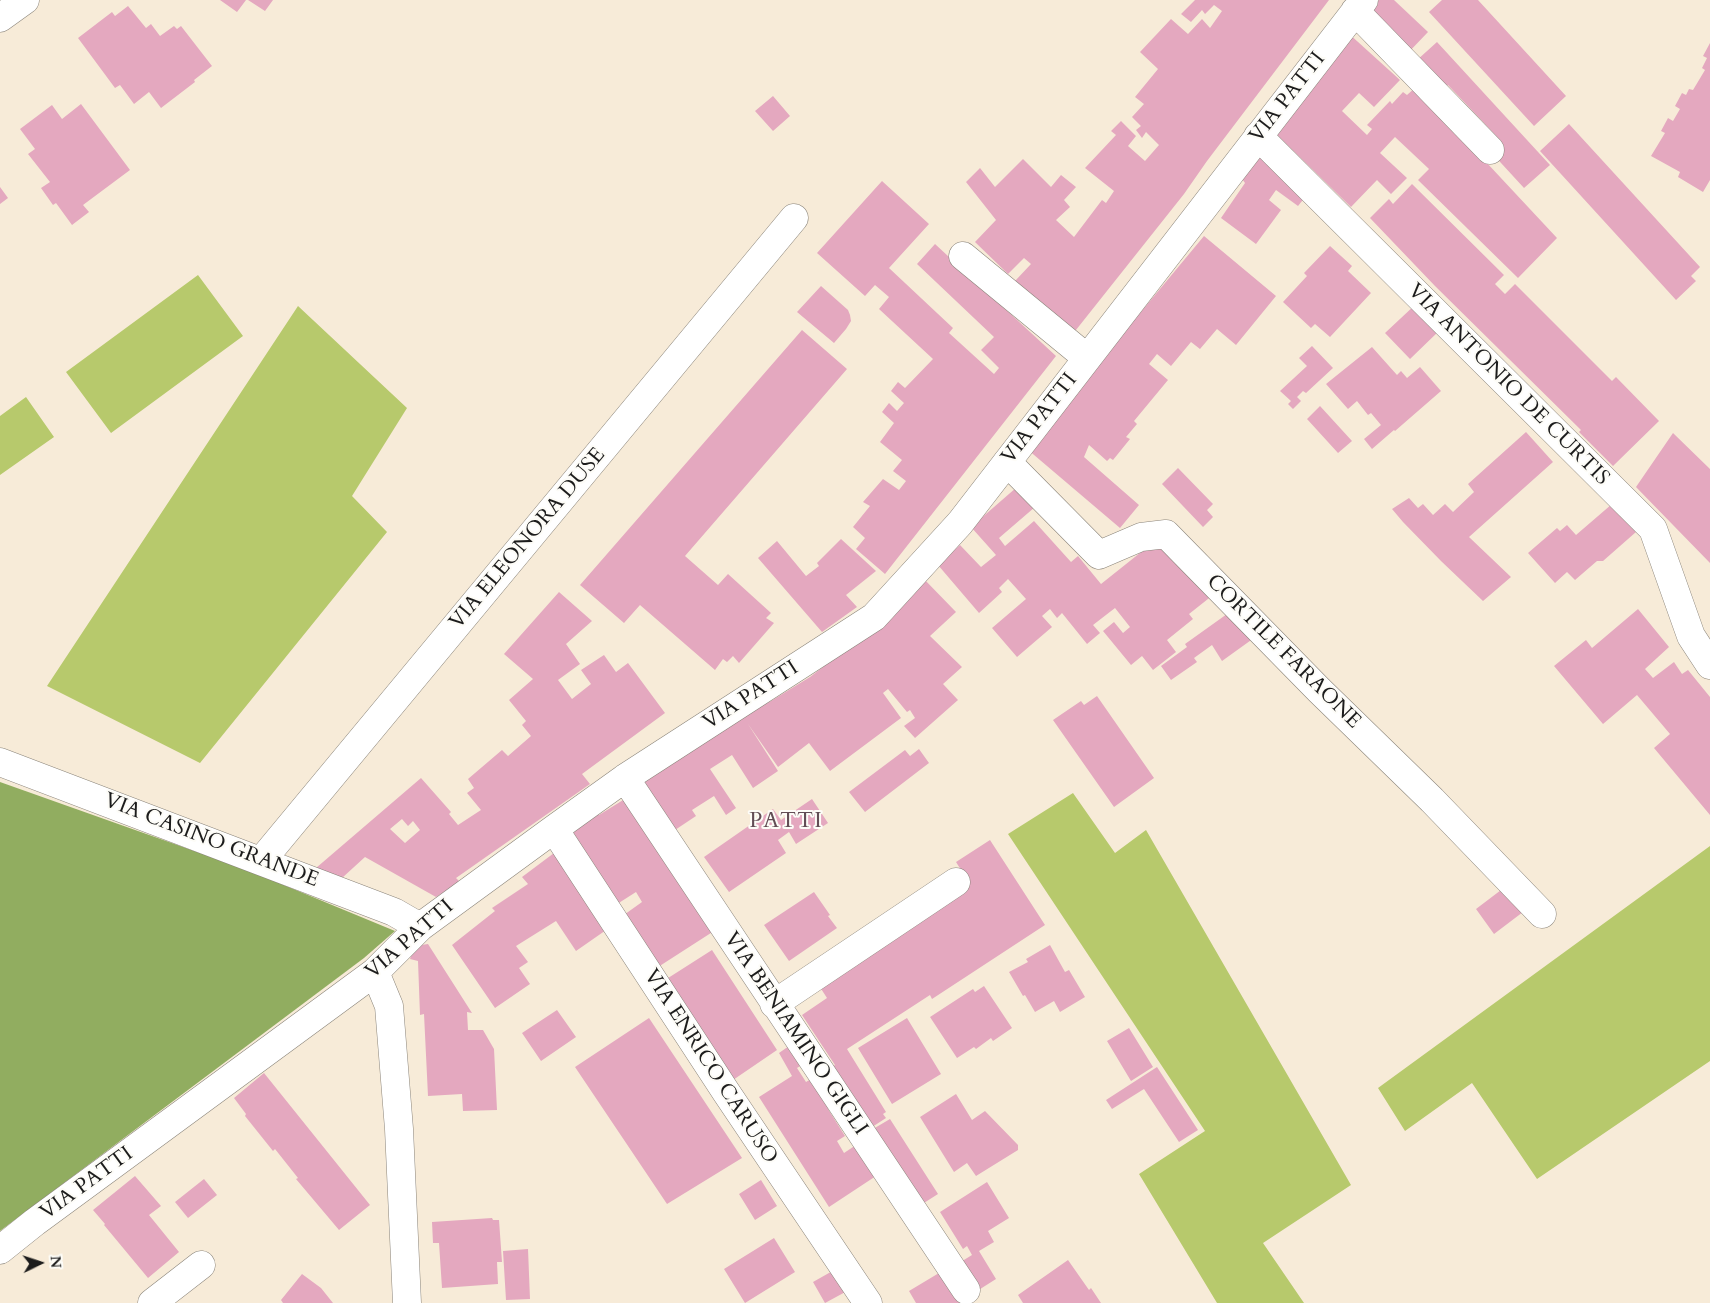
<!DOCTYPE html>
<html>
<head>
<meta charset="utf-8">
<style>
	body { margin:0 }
	#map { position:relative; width:1710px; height:1303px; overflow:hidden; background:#f7ebd8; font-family:Cardo,serif }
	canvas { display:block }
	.north { position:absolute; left:15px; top:1238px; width:50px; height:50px; -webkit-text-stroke:4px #fdfcf7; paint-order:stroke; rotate:86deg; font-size:14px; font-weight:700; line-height:20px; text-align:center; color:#1c1c1c }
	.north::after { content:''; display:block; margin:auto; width:18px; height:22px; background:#1c1c1c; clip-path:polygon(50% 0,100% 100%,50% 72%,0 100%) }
</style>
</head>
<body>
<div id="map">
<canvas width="1710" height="1303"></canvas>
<div class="north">N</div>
</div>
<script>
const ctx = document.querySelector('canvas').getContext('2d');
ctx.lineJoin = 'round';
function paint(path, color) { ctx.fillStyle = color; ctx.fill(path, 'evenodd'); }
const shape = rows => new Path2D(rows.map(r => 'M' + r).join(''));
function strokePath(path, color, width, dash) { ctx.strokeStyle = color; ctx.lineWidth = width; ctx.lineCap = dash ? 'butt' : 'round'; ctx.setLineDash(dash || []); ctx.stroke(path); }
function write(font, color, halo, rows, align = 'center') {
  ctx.font = font + ' Cardo,serif'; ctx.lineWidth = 4; ctx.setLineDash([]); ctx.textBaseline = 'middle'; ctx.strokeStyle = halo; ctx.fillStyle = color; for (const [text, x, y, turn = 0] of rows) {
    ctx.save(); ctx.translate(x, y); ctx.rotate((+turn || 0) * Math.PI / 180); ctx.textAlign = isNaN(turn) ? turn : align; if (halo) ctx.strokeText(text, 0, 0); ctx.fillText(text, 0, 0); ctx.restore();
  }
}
paint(shape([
	[198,275,243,336,111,433,66,372],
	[298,306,407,408,352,496,387,532,200,763,47,686],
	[26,397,54,437,0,475,0,416],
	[1073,793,1115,853,1146,830,1351,1185,1263,1243,1304,1303,1217,1303,1139,1174,1205,1131,1008,834],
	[1710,846,1710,1061,1537,1179,1472,1083,1405,1131,1378,1088]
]), '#b7c96c');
paint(shape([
	[0,782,245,869,395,931,364,958,0,1231]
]), '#91ad60');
paint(shape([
	[220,0,246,0,237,12],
	[248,0,273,0,265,11],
	[1195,0,1329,0,1207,161,1184,194,1072,335,1015,281,1031,264,1024,258,1008,274,975,242,996,220,966,182,980,168,995,187,1023,159,1051,187,1061,175,1076,187,1064,200,1070,207,1056,220,1074,237,1102,200,1106,203,1114,191,1085,168,1116,135,1111,131,1121,121,1136,136,1128,146,1145,161,1159,145,1146,132,1142,138,1136,130,1141,126,1132,117,1144,104,1135,97,1158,69,1140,52,1171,19,1188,34,1202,19,1210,28,1222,11,1214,5,1205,14,1202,10,1191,22,1181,14],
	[1379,0,1394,0,1428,32,1406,55,1365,15],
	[1442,0,1478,0,1566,96,1534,126,1429,12],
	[128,6,146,28,151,24,160,36,174,26,177,29,181,26,212,66,194,80,195,82,161,108,149,92,134,104,120,85,115,88,78,38,112,12,115,16],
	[1347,32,1400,80,1374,107,1359,93,1342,111,1367,135,1372,129,1367,125,1390,101,1392,104,1403,92,1407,95,1416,87,1557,238,1518,278,1418,180,1429,169,1395,137,1380,153,1407,178,1391,194,1377,180,1351,207,1272,130],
	[1437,42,1550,165,1524,188,1490,151,1501,141,1448,85,1442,90,1416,61],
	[1710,43,1710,180,1703,192,1678,177,1680,172,1651,156,1665,133,1661,131,1668,118,1673,121,1680,109,1675,106,1682,93,1686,95,1689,89,1693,90,1705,70,1702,68,1707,58,1703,56],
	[773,96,790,116,773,131,755,111],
	[81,104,130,170,83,205,89,212,72,225,56,203,53,205,41,188,50,182,28,154,35,149,20,129,52,105,62,119],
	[1569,124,1700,267,1691,276,1696,281,1676,300,1540,151],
	[1257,152,1306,196,1298,206,1276,190,1269,200,1281,210,1256,244,1221,218,1245,183,1240,176],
	[882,181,929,224,889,268,953,328,949,333,994,374,999,368,981,350,994,337,917,264,935,244,1056,356,885,574,856,549,865,538,853,527,870,506,863,502,883,479,899,490,906,481,893,471,902,460,880,442,894,423,882,412,889,403,897,411,904,403,891,391,898,382,905,388,933,359,879,309,889,297,875,285,865,296,817,253],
	[1412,184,1504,275,1495,284,1505,294,1515,284,1612,381,1616,377,1659,421,1613,466,1579,432,1581,430,1435,286,1370,218,1389,199,1393,204],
	[0,187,8,198,0,204],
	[1204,236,1276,296,1236,345,1217,329,1200,349,1191,342,1171,366,1157,354,1149,364,1168,380,1134,421,1137,424,1126,437,1130,439,1113,460,1110,458,1107,461,1089,445,1084,457,1139,505,1120,528,1027,449],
	[1330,246,1352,266,1348,271,1371,293,1330,337,1315,324,1311,328,1283,302,1307,276,1304,273],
	[821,286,848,310,850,315,851,321,846,329,834,343,797,312],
	[1416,304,1440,330,1410,359,1385,333],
	[802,330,847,369,685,556,718,585,728,574,771,613,766,618,774,623,739,663,733,656,727,662,723,659,715,670,640,605,624,623,580,585],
	[1312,346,1333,368,1306,393,1303,391,1297,397,1301,401,1293,409,1288,404,1291,401,1280,391,1307,366,1299,358],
	[1372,347,1397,375,1401,371,1407,378,1420,367,1441,391,1395,431,1394,430,1372,449,1364,439,1381,425,1371,413,1368,415,1357,401,1348,409,1326,384],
	[1320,406,1352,441,1338,453,1307,419],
	[1526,432,1553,462,1469,537,1511,577,1483,601,1441,561,1403,522,1392,509,1409,498,1418,508,1423,504,1433,515,1445,504,1453,512,1474,492,1468,484],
	[1673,433,1710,469,1710,563,1636,487],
	[1178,468,1213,504,1207,510,1213,517,1203,527,1162,484],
	[1017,487,1035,507,999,538,1005,546,1034,521,1071,562,1078,556,1101,584,1160,537,1213,595,1189,614,1193,619,1167,640,1176,652,1153,670,1142,656,1131,665,1103,631,1114,622,1123,633,1130,627,1115,608,1093,625,1100,633,1087,644,1062,613,1057,618,1050,609,1042,616,1052,627,1017,657,992,628,1026,599,1008,579,999,588,1002,592,979,613,938,565,960,545,981,567,996,555,971,527],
	[1612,504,1636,532,1603,561,1597,561,1575,580,1567,572,1555,583,1528,553,1557,528,1560,531,1567,525,1576,535],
	[841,539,876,571,846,595,857,607,822,632,758,558,777,541,806,576,819,566,817,563],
	[923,578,956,612,930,636,962,667,943,684,958,700,915,738,904,726,915,718,910,710,907,712,888,689,883,693,901,718,830,771,809,743,778,767,748,724,778,771,753,788,732,755,710,769,736,808,726,815,714,796,692,810,696,816,669,834,637,784,742,716,771,701,810,677,854,643],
	[559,592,592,621,566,644,580,664,558,680,572,699,591,684,581,670,604,655,616,672,628,663,665,713,582,774,590,784,456,878,460,882,436,897,365,857,342,878,316,868,421,778,451,812,449,814,458,825,481,810,467,793,474,788,468,779,502,750,508,756,531,736,522,725,526,721,509,700,533,679,504,654],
	[402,819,408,826,413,821,420,830,405,843,390,829],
	[1234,609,1254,638,1222,661,1212,645,1194,658,1197,662,1171,680,1161,666,1187,647,1185,644],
	[1638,609,1669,647,1645,669,1653,678,1674,662,1682,674,1688,670,1710,697,1710,815,1654,748,1670,734,1637,695,1603,724,1554,666,1586,640,1592,648],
	[1097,696,1154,778,1114,807,1053,720,1081,701,1084,705],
	[919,749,929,763,865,812,849,792,905,750,910,756],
	[628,797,714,931,655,969,621,917,642,902,636,892,614,906,568,834,597,811,599,815],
	[812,799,828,823,796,844,789,832,778,840,786,853,729,892,704,857,773,809,781,820],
	[990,840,1045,925,932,999,930,995,847,1049,886,1112,883,1114,886,1118,866,1131,827,1070,835,1065,802,1015,827,998,816,981,968,881,956,862],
	[558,850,609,928,576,951,556,921,516,946,528,962,519,968,530,984,495,1008,452,945,495,911,492,908,528,884,522,877],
	[1505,887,1523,912,1494,934,1476,909],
	[814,892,830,915,828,916,837,928,789,961,764,925],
	[428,944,472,1013,467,1012,468,1030,483,1030,494,1049,497,1110,463,1111,462,1094,428,1096,424,1014,420,1015,418,961,410,959,415,946],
	[1050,945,1065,972,1069,970,1085,997,1060,1012,1054,1001,1035,1012,1025,995,1023,996,1009,972,1028,962,1026,959],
	[712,950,777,1050,733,1080,665,980],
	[984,986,1012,1028,993,1041,991,1038,976,1049,974,1047,957,1058,930,1017,973,989,975,992],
	[557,1010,576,1037,541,1061,522,1033],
	[649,1018,742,1158,667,1204,575,1067],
	[907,1018,941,1074,892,1104,858,1048],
	[1129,1028,1153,1067,1131,1081,1107,1041],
	[789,1046,805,1063,797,1068,806,1082,816,1076,834,1104,828,1109,845,1136,837,1141,844,1153,859,1143,879,1174,829,1207,759,1097,792,1076,779,1053],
	[1157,1067,1198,1130,1179,1142,1144,1089,1112,1109,1106,1100],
	[264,1073,370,1205,339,1230,296,1179,298,1178,275,1149,273,1151,245,1116,246,1114,234,1098],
	[956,1094,972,1120,985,1111,1018,1145,1018,1150,976,1176,967,1163,954,1172,920,1117],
	[890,1119,938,1194,916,1208,868,1132],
	[135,1176,161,1206,149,1215,179,1252,148,1278,104,1225,105,1224,93,1210],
	[204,1179,217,1195,188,1218,175,1202],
	[761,1180,777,1206,755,1220,739,1194],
	[987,1182,1009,1218,988,1231,994,1242,979,1251,996,1279,977,1291,959,1263,972,1255,967,1246,963,1249,940,1212],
	[492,1218,493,1220,499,1220,502,1262,497,1262,498,1284,442,1288,439,1243,433,1243,432,1222],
	[774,1238,795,1272,745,1303,724,1269],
	[528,1249,530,1299,506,1300,503,1251],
	[1068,1260,1089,1290,1091,1288,1101,1303,1023,1303,1018,1295],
	[836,1269,849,1290,825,1303,813,1282],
	[944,1270,963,1303,916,1303,909,1291],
	[302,1274,321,1288,333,1303,283,1303,281,1300]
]), '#e4a8bf');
const minor = shape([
	[1355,11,1490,150],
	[0,18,25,0],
	[1258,136,1653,529,1691,636,1710,665],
	[963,256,1087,358],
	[1007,462,1099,555,1141,537,1166,534,1319,690,1432,800,1542,914],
	[0,762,394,912,420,927],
	[625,778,966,1290],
	[554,829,726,1092,868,1303],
	[262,860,794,218],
	[375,972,389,1006,399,1129,407,1303],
	[774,1004,956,882],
	[0,1250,35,1222,375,972,420,927,554,829,625,778,874,617,960,523,1364,0],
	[152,1303,201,1265]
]);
strokePath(minor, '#8a847a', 29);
strokePath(minor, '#fff', 28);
write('21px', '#1c1c1c', '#fdfcf7', [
	["VIA PATTI",1288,98,-52],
	["VIA ANTONIO DE CURTIS",1508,385,45],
	["VIA PATTI",1040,419,-52],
	["VIA ELEONORA DUSE",528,539,-50],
	["CORTILE FARAONE",1283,652,45],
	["VIA PATTI",751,696,-33],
	["VIA CASINO GRANDE",211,841,21],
	["VIA PATTI",410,940,-41],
	["VIA BENIAMINO GIGLI",795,1034,56],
	["VIA ENRICO CARUSO",710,1067,57],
	["VIA PATTI",87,1184,-36]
]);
ctx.letterSpacing = '1px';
write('22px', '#624d55', '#fdfcf7', [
	["PATTI",786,822]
]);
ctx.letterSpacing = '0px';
</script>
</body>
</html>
